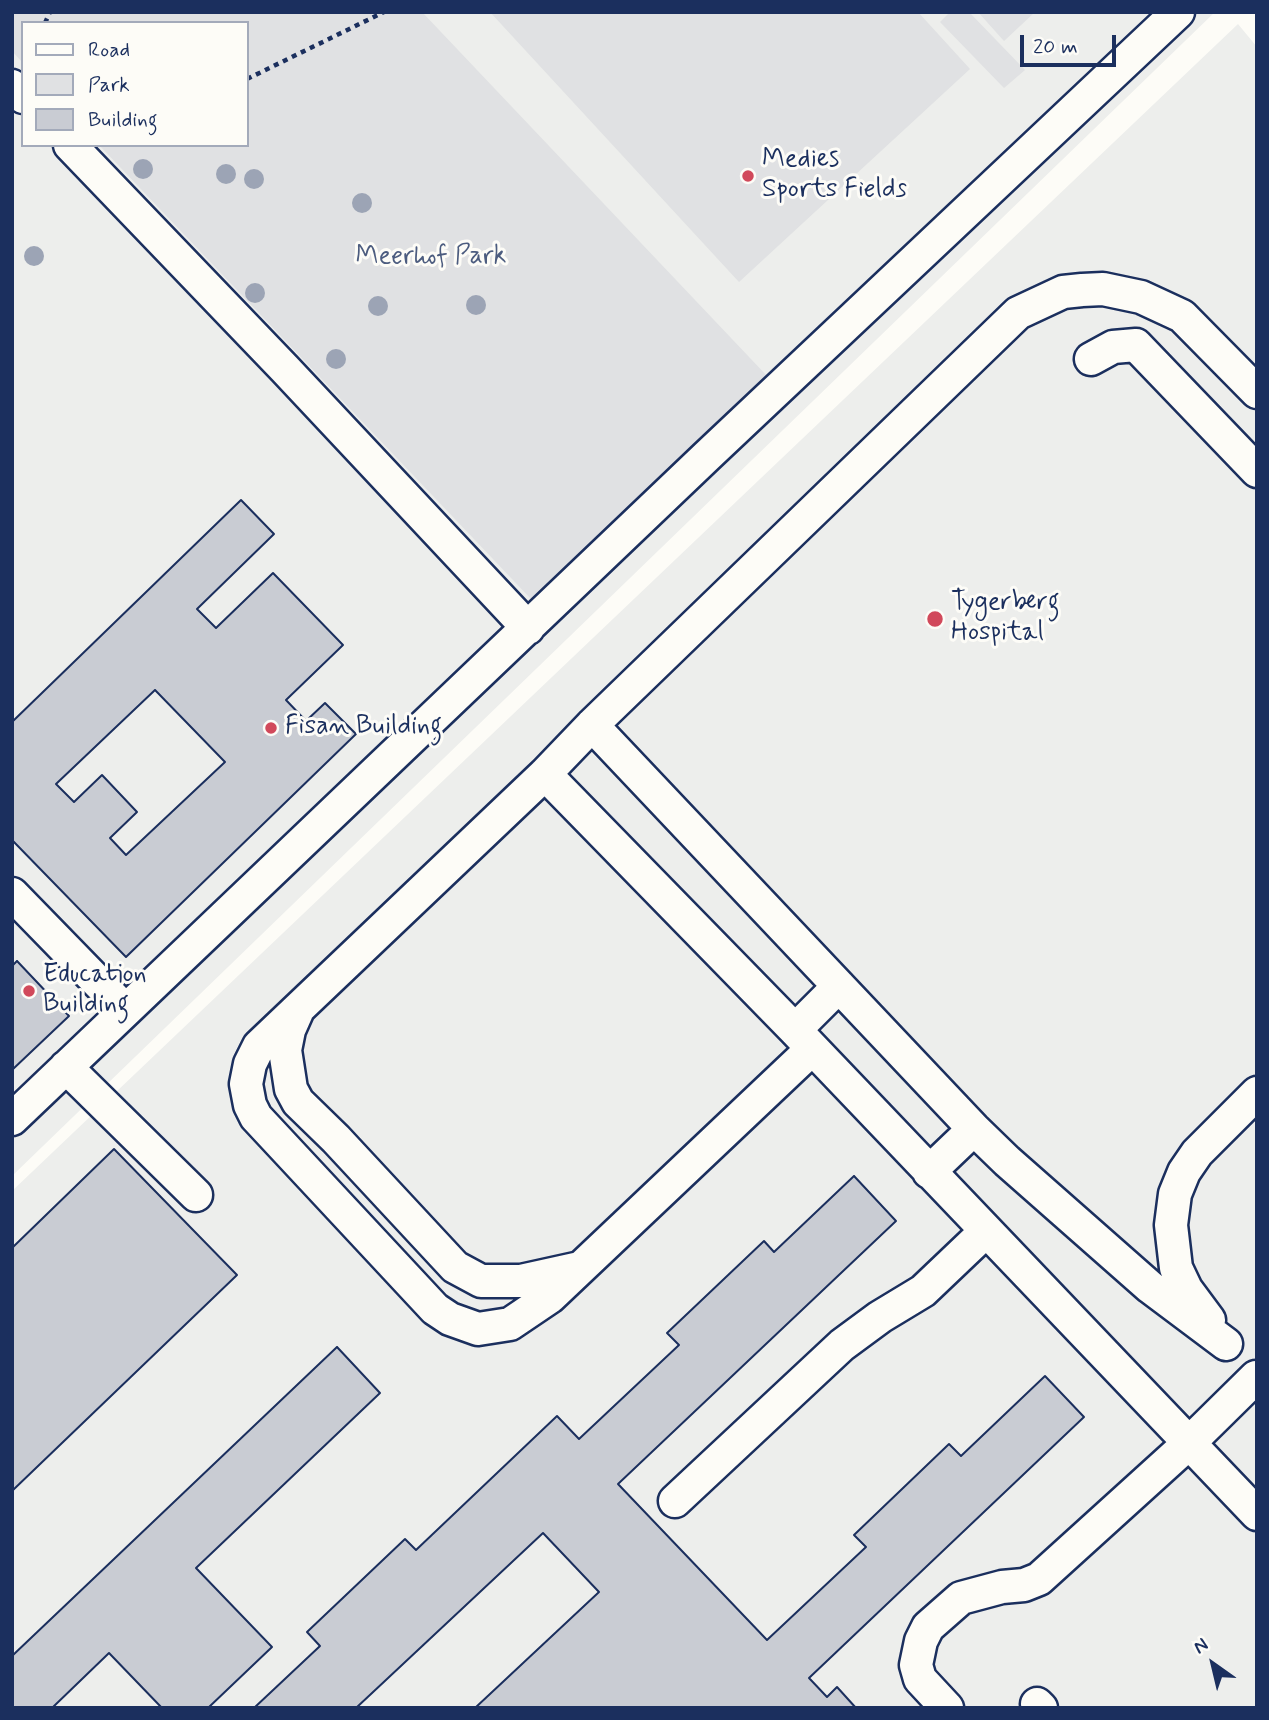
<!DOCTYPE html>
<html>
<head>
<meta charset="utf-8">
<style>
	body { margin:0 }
	#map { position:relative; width:1269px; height:1720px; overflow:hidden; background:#fdfcf7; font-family:Mynerve,sans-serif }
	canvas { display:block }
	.frame { position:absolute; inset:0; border:14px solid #1b2f5e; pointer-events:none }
	.legend { position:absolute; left:21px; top:21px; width:228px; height:126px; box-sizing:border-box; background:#fdfcf7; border:2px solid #a3aaba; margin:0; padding:9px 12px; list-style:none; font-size:21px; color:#1b2f5e }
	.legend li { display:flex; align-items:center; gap:14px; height:35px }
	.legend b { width:35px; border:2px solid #a3aaba }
	.north { position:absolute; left:1178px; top:1629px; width:70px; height:70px; -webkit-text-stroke:5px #fdfcf7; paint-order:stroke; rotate:326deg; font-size:19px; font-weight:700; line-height:28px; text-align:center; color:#1b2f5e }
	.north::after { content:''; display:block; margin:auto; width:24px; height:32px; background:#1b2f5e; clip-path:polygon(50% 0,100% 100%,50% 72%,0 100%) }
	.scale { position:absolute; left:1020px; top:35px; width:96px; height:32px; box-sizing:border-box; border:4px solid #1b2f5e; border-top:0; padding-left:9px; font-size:21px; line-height:24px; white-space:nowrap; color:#1b2f5e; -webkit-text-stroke:5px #fdfcf7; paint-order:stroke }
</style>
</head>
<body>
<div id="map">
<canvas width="1269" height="1720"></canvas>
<div class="frame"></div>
<ul class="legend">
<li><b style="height:9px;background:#fdfcf7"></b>Road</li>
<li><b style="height:19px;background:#e0e1e3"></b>Park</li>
<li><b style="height:19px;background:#c9ccd3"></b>Building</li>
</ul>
<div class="north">N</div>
<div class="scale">20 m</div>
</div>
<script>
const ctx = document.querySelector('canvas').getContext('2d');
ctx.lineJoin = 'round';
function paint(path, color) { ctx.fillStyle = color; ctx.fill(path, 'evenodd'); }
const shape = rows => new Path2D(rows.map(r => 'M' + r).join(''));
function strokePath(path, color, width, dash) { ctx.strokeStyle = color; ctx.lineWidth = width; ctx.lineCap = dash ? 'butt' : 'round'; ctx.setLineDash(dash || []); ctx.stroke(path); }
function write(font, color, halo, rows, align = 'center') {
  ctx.font = font + ' Mynerve,sans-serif'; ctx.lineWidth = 6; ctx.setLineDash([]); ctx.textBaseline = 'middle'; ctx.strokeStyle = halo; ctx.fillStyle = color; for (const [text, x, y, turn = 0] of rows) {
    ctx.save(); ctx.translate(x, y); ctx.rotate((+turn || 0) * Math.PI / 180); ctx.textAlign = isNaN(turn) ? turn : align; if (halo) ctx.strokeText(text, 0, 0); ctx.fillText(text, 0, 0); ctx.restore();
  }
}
paint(shape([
	[12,12,1215,12,12,1176],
	[23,23,247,23,247,145,23,145],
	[1238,24,1257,47,1257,1708,12,1708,12,1191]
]), '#edeeec');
paint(shape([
	[12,12,422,12,768,377,532,600,99,145,247,145,247,23,23,23,23,63,12,51],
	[490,12,918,12,970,69,739,282],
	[950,12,969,12,1025,70,1004,88,940,22],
	[978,12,1035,12,1004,41]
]), '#e0e1e3');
const building = shape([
	[241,500,274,534,197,609,216,628,273,573,343,645,286,700,306,721,325,703,356,734,126,957,12,840,12,722,241,500],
	[155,690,225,762,126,855,110,838,137,812,102,775,74,802,56,784,155,690],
	[17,961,69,1016,12,1070,12,966,17,961],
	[114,1149,237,1275,12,1491,12,1248,114,1149],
	[854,1176,896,1221,618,1484,767,1640,866,1547,854,1535,949,1444,961,1456,1045,1376,1084,1417,809,1678,827,1697,837,1687,856,1708,475,1708,599,1592,543,1533,356,1708,254,1708,320,1646,307,1632,405,1539,416,1550,557,1416,579,1439,679,1345,667,1333,764,1241,774,1252,854,1176],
	[337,1347,380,1393,196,1568,272,1647,208,1708,162,1708,109,1653,52,1708,12,1708,12,1656,337,1347]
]);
paint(building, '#c9ccd3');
strokePath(building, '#1b2f5e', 2);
const minor = shape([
	[12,86,23,97],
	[70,145,285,369,528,628],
	[1091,359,1113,347,1136,345,1257,471],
	[592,725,974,1129,1007,1161,1150,1287,1226,1344],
	[545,774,795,1030,1257,1514],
	[12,894,125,1010],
	[297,1012,289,1030,285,1050,291,1089,298,1102,336,1139,455,1267,481,1281,521,1281,580,1268],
	[795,1030,839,986],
	[812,1049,550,1297,510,1324,478,1329,450,1319,435,1309,256,1117,250,1105,246,1084,250,1064,259,1046,545,774,592,725,1018,313,1063,292,1082,290,1103,289,1141,297,1182,316,1257,392],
	[66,1067,196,1195],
	[12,1119,707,456,1178,12],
	[929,1172,974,1129],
	[1209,1320,1186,1289,1176,1268,1171,1225,1175,1194,1184,1172,1197,1153,1257,1093],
	[675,1501,842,1345,880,1317,923,1291,986,1231],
	[1037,1704,1041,1708],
	[947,1708,920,1679,916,1665,921,1641,928,1627,961,1598,1002,1587,1024,1585,1039,1579,1189,1443,1256,1377]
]);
strokePath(minor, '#1b2f5e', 37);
strokePath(shape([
	[45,23,50,12],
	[247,79,384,12]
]), '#1b2f5e', 4.5, [5, 5]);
strokePath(minor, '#fdfcf7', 32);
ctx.fillStyle = '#9ca4b5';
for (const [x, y] of [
	[143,169],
	[226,174],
	[254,179],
	[362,203],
	[34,256],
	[255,293],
	[476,305],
	[378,306],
	[336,359]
]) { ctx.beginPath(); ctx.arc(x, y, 10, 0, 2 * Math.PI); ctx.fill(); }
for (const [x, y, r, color] of [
	[748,176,7,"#d1495b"],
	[935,619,9,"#d1495b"],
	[271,728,7,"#d1495b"],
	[29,991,7,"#d1495b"]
]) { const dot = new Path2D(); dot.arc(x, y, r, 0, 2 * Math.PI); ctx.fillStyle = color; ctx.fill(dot); strokePath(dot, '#fdfcf7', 2.5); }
write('26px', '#1b2f5e', '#fdfcf7', [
	["Medies",762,161],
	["Sports Fields",762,191],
	["Tygerberg",951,604],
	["Hospital",951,634],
	["Fisan Building",285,728],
	["Education",43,976],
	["Building",43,1006]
], 'left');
write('26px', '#4c5c7f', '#fdfcf7', [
	["Meerhof Park",431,258]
]);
</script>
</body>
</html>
